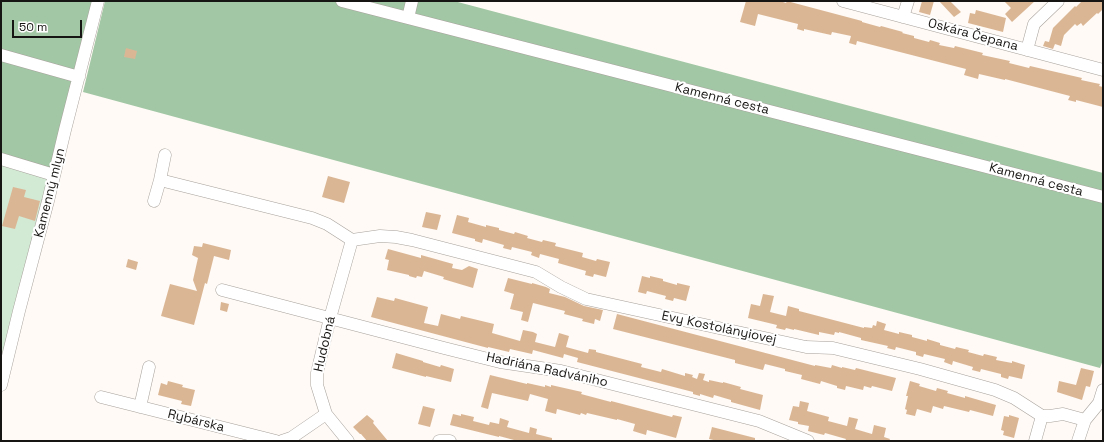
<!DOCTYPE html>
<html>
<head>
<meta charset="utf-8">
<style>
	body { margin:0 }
	#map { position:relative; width:1104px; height:442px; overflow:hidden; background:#fffaf5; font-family:"Space Grotesk",sans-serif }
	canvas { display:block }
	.frame { position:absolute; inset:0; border:2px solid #171513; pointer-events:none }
	.scale { position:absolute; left:12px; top:20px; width:70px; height:18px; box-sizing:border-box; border:2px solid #171513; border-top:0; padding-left:5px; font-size:12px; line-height:14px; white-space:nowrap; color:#171513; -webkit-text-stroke:3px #fff; paint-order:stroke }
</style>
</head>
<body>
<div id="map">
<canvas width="1104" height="442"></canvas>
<div class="frame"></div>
<div class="scale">50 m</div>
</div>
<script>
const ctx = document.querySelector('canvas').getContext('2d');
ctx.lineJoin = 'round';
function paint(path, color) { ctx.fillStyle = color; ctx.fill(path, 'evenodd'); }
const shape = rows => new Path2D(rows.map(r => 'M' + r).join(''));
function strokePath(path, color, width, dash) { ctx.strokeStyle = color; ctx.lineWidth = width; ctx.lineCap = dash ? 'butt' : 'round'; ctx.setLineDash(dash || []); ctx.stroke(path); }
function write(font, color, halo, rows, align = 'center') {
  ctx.font = font + ' "Space Grotesk",sans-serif'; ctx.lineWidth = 4; ctx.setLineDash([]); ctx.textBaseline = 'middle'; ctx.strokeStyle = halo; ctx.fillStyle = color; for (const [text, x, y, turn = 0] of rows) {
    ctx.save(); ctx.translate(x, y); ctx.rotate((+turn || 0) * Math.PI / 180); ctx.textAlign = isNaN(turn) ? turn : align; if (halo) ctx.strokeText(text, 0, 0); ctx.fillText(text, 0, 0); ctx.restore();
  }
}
paint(shape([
	[1,162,52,178,1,372]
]), '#d2ead4');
paint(shape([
	[1,1,96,1,52,178,1,162],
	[105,1,454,1,1103,173,1103,360,1100,368,83,92]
]), '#a2c7a5');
paint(shape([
	[746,1,780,1,786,3,787,1,798,4,862,21,862,22,880,27,881,26,903,32,902,33,914,36,914,38,929,42,930,40,940,43,939,45,954,48,955,46,983,53,982,55,1010,61,1009,63,1029,68,1030,66,1082,78,1081,80,1095,83,1100,84,1099,86,1103,87,1103,107,1076,100,1076,102,1068,100,1070,96,1005,79,1005,80,979,74,978,79,964,75,966,69,857,41,856,45,849,43,851,36,832,32,831,35,804,29,804,31,797,29,798,24,758,14,755,26,740,22],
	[922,1,934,1,930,15,919,12],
	[939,1,950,1,961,12,954,17],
	[1004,1,1035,1,1012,22,1005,14,1011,8],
	[1082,1,1103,1,1103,9,1098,14,1097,13,1083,26,1081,23,1077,26,1075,24,1064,35,1061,46,1055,44,1053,49,1043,46,1045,41,1049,42,1053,28,1075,6,1076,7],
	[976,10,1006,18,1003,32,968,23,970,13,975,14],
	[126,48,137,51,135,59,124,57],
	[328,176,350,182,344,203,322,197],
	[13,187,26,190,24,197,40,201,35,221,19,216,15,229,2,226],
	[426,212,441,215,437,230,422,227],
	[457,215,469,218,468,222,486,227,486,225,499,228,499,230,514,234,515,232,528,236,527,238,542,242,543,240,556,243,555,246,583,253,582,257,596,261,597,259,610,262,606,277,594,274,593,277,585,275,586,271,558,263,559,259,540,254,539,258,531,255,532,252,512,247,511,250,503,248,504,245,483,239,482,243,475,241,475,239,452,233],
	[203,243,231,250,229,260,214,256,207,284,205,283,194,325,161,316,170,284,197,291,193,280,198,258,192,255,194,246,202,247],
	[388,249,421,258,421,255,453,264,452,268,462,270,469,266,478,269,473,288,443,279,444,277,424,271,422,277,417,276,416,278,409,276,409,275,387,270,389,260,385,259],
	[128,259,138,262,136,270,126,267],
	[642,276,650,278,650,276,663,279,663,281,677,285,677,283,690,286,686,301,674,298,673,301,665,299,666,296,647,291,646,294,638,292],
	[508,278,532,284,532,283,546,287,550,289,549,293,565,297,584,306,603,310,600,321,595,319,594,324,582,321,583,319,564,314,565,311,533,303,528,322,521,320,523,312,510,309,514,294,504,291],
	[763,294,774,296,770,312,786,316,788,306,799,309,799,311,864,328,864,327,872,328,873,325,876,326,877,321,886,324,884,330,899,334,899,332,912,335,912,337,927,341,927,339,940,343,940,345,955,349,956,347,969,350,968,352,983,356,984,354,997,357,996,360,1012,363,1012,361,1025,365,1022,379,1009,376,1008,379,1001,377,1001,374,981,369,980,372,972,370,973,367,953,361,952,365,944,362,945,359,924,354,923,357,916,355,916,352,896,347,895,350,887,348,888,346,861,340,861,338,839,332,839,333,835,332,834,335,819,332,819,335,794,329,794,330,786,328,785,330,776,328,777,325,748,318,751,304,760,306],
	[377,297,394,301,395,298,428,307,424,323,438,326,441,314,460,319,461,316,494,324,492,333,520,341,523,330,533,332,537,334,535,342,555,347,559,333,569,336,566,347,588,353,589,349,596,350,596,352,642,364,641,367,661,372,662,369,685,376,685,373,693,375,692,377,697,379,699,373,705,374,703,380,709,382,709,380,723,383,723,382,741,387,740,389,763,395,760,410,731,402,731,400,714,395,713,398,700,394,700,396,693,394,693,392,577,362,578,358,564,354,563,358,533,350,532,354,510,349,509,352,488,347,488,348,371,317],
	[221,302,229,304,227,312,220,310],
	[617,314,815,366,815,365,831,368,832,365,842,368,842,367,855,370,856,368,896,378,892,391,872,386,871,388,864,386,863,390,846,386,845,390,837,388,837,386,821,381,820,384,801,379,802,375,785,371,785,369,765,364,763,370,735,363,735,360,613,329],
	[396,353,423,361,423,362,440,367,441,365,454,369,451,382,426,376,426,377,392,368],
	[1081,368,1094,371,1090,387,1086,386,1082,400,1057,392,1059,381,1076,385],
	[490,375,527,384,527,383,545,387,545,385,551,387,551,385,582,392,581,394,611,402,611,401,672,417,673,415,682,417,676,438,647,430,646,435,633,431,635,424,617,419,617,420,587,413,586,415,581,413,580,415,557,409,556,414,545,411,548,399,530,394,528,401,492,393,488,409,481,407],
	[168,381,183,385,182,387,195,390,191,406,181,404,182,401,158,395,161,383,167,385],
	[910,381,920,384,919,386,936,391,937,388,948,391,947,393,965,398,965,396,996,405,993,416,970,410,969,412,944,406,943,409,933,406,931,413,917,409,915,416,906,414,907,410,905,409,908,396,906,396],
	[800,401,809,403,807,411,829,417,828,421,847,426,849,417,858,419,855,429,872,434,874,425,886,428,884,437,890,439,889,441,845,441,846,439,825,433,824,435,808,431,809,426,798,424,798,422,789,420,793,406,799,407],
	[423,406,435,409,430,427,418,424],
	[453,414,461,416,461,414,474,417,473,421,489,425,490,422,499,424,500,418,509,421,507,427,529,433,530,427,537,429,536,434,552,438,552,441,513,441,514,440,499,436,499,437,450,425],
	[367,415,374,421,373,423,388,441,367,441,361,434,360,434,353,427],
	[1009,415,1019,418,1014,438,1003,435,1004,431,1001,430,1004,416,1009,417],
	[712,427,755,438,755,441,718,441,709,439]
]), '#dbb695');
const minor = shape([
	[342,1,1103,197],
	[843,1,1103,70],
	[903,17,908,1],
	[408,18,412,1],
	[1027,50,1034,24,1058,1],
	[1,55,79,77],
	[165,155,160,180,312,218,327,224,352,240],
	[1,159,54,175],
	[154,201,160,180],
	[352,240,380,236,396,237,412,240,536,272,561,287,586,299,806,347,833,348,920,369,995,390,1014,398,1042,416,1050,416,1063,414,1085,420],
	[222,290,444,348,500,362,561,371,759,421,808,441],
	[1,385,19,311,48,201,65,130,98,1],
	[101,397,276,441],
	[140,407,149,367],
	[282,441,291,438,326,414],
	[348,441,326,414,317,385,317,373,330,318,352,240],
	[439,441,450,441],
	[1035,441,1042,416],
	[1078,441,1085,420,1099,403,1103,390]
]);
strokePath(minor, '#a7a19c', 13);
strokePath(minor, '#fff', 12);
write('13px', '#171513', '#fff', [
	["Oskára Čepana",973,35,15],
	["Kamenná cesta",722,99,14],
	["Kamenná cesta",1036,180,15],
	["Kamenný mlyn",50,193,-76],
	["Evy Kostolányiovej",719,328,12],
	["Hudobná",325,344,-77],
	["Hadriána Radvániho",547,370,12],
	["Rybárska",196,421,14]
]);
</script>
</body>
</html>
